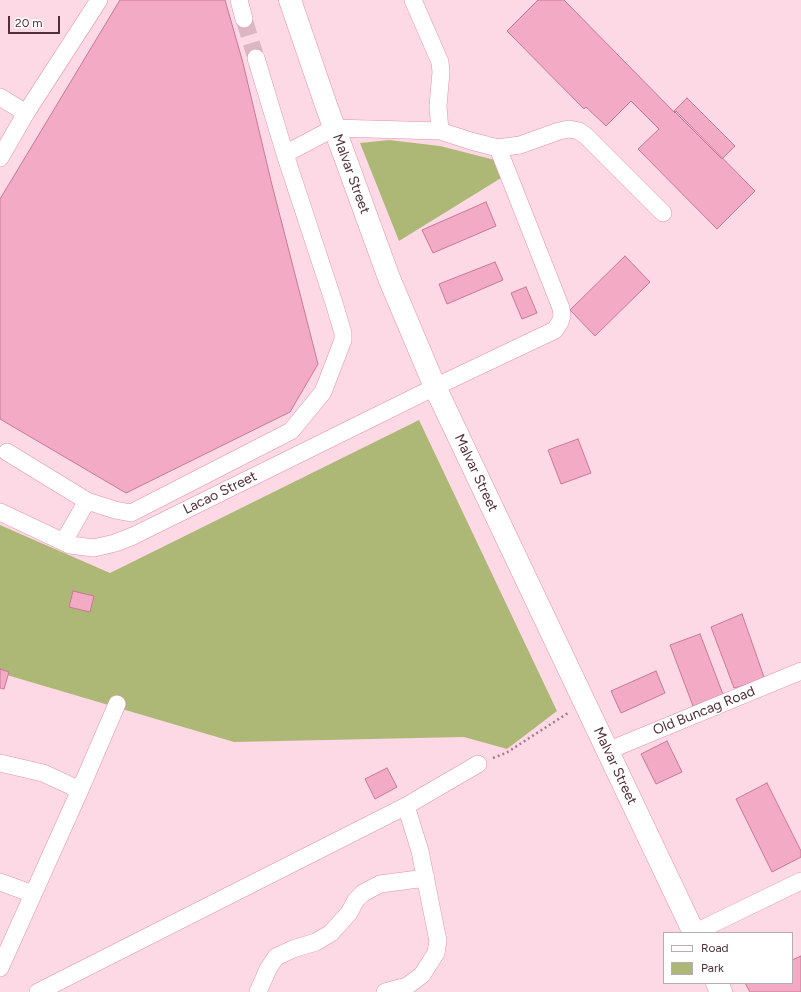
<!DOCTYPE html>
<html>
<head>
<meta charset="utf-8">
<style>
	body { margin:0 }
	#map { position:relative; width:801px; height:992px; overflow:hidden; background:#fdd9e5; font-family:Figtree,sans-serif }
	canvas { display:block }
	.legend { position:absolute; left:663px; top:932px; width:130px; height:52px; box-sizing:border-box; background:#fff; border:1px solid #b9abb1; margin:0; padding:5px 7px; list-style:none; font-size:12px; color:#502e3b }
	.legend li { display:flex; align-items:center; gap:8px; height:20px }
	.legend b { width:20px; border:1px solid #b9abb1 }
	.scale { position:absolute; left:8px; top:16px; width:52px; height:18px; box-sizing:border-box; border:2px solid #502e3b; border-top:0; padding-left:5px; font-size:12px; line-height:14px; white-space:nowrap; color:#502e3b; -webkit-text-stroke:3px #fff; paint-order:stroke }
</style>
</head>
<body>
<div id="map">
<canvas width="801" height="992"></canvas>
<ul class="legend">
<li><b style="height:5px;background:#fff"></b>Road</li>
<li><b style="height:11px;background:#adb877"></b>Park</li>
</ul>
<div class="scale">20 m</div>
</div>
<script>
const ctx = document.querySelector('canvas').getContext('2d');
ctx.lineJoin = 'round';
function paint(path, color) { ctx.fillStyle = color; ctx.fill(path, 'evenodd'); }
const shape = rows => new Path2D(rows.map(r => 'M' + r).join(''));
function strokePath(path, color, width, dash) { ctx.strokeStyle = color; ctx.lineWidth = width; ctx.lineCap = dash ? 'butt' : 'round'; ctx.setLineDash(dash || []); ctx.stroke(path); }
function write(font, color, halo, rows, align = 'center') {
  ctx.font = font + ' Figtree,sans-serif'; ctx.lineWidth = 3; ctx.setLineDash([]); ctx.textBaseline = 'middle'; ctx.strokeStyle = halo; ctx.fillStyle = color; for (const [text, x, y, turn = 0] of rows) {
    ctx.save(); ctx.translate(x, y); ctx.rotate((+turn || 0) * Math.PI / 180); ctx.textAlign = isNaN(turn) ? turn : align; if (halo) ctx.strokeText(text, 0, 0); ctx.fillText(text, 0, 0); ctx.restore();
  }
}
paint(shape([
	[389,140,440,146,495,160,501,178,399,241,360,143],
	[419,420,557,711,507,749,464,737,234,742,0,673,0,525,110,573]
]), '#adb877');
const building = shape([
	[120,0,225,0,243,63,271,181,318,364,290,412,126,493,0,419,0,199,120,0],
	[538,0,564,0,675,113,676,111,755,191,717,229,638,149,659,129,631,101,606,126,586,107,584,109,507,31,538,0],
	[687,98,735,146,722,159,674,111,687,98],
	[486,202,496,226,433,253,422,230,486,202],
	[625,256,650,282,595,336,570,310,625,256],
	[495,262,503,280,447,304,439,284,495,262],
	[526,287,537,313,522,319,511,293,526,287],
	[578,439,591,473,561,484,548,450,578,439],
	[73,591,94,596,90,612,69,607,73,591],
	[742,614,765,680,734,688,711,627,742,614],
	[700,634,724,697,693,706,670,645,700,634],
	[0,669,9,672,4,689,0,688,0,669],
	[656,671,665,693,621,713,611,691,656,671],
	[667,741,682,772,656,784,641,754,667,741],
	[387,768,397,787,375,799,365,779,387,768],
	[767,783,801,851,801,857,772,872,736,799,767,783],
	[801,956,801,992,750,992,745,983,792,983,792,960,801,956]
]);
paint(building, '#f3aac4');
strokePath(building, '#c87897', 1);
strokePath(shape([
	[244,19,256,58]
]), '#dab7c3', 17, [17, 8]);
const minor = shape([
	[239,0,244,19],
	[413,0,440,62,441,72,438,106,440,131],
	[0,97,26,113],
	[285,154,334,128,440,131,471,141,498,148,520,145,559,131,569,129,579,131,586,136,663,213],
	[0,158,26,113,99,0],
	[7,452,87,501,115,510,131,513,291,431,323,392,343,340,343,333,334,303,285,154,256,58],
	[0,512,70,545,94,548,115,543,133,536,435,387,555,330,560,322,562,316,561,308,498,148],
	[64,541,87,501],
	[607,751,801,671],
	[0,763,43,773,80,790],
	[0,882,33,894],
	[694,933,801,881],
	[0,968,80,790,117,704],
	[38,992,406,806,478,764],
	[258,992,268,969,276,957,293,949,316,942,331,933,349,913,356,900,363,893,380,884,426,878],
	[385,992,407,986,422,975,436,953,438,941,420,851,406,806]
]);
const major = shape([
	[290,0,326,105,389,278,435,387,694,933],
	[717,983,721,992]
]);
strokePath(minor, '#e391af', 18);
strokePath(major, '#e391af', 23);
strokePath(shape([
	[493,758,506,753,568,713]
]), '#a27f8c', 2.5, [2, 3]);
strokePath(minor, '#fff', 17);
strokePath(major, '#fff', 22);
write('14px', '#502e3b', '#fff', [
	["Malvar Street",351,174,70],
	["Malvar Street",476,473,65],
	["Lacao Street",220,493,-26],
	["Old Buncag Road",704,711,-22],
	["Malvar Street",615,766,65]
]);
</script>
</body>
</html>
